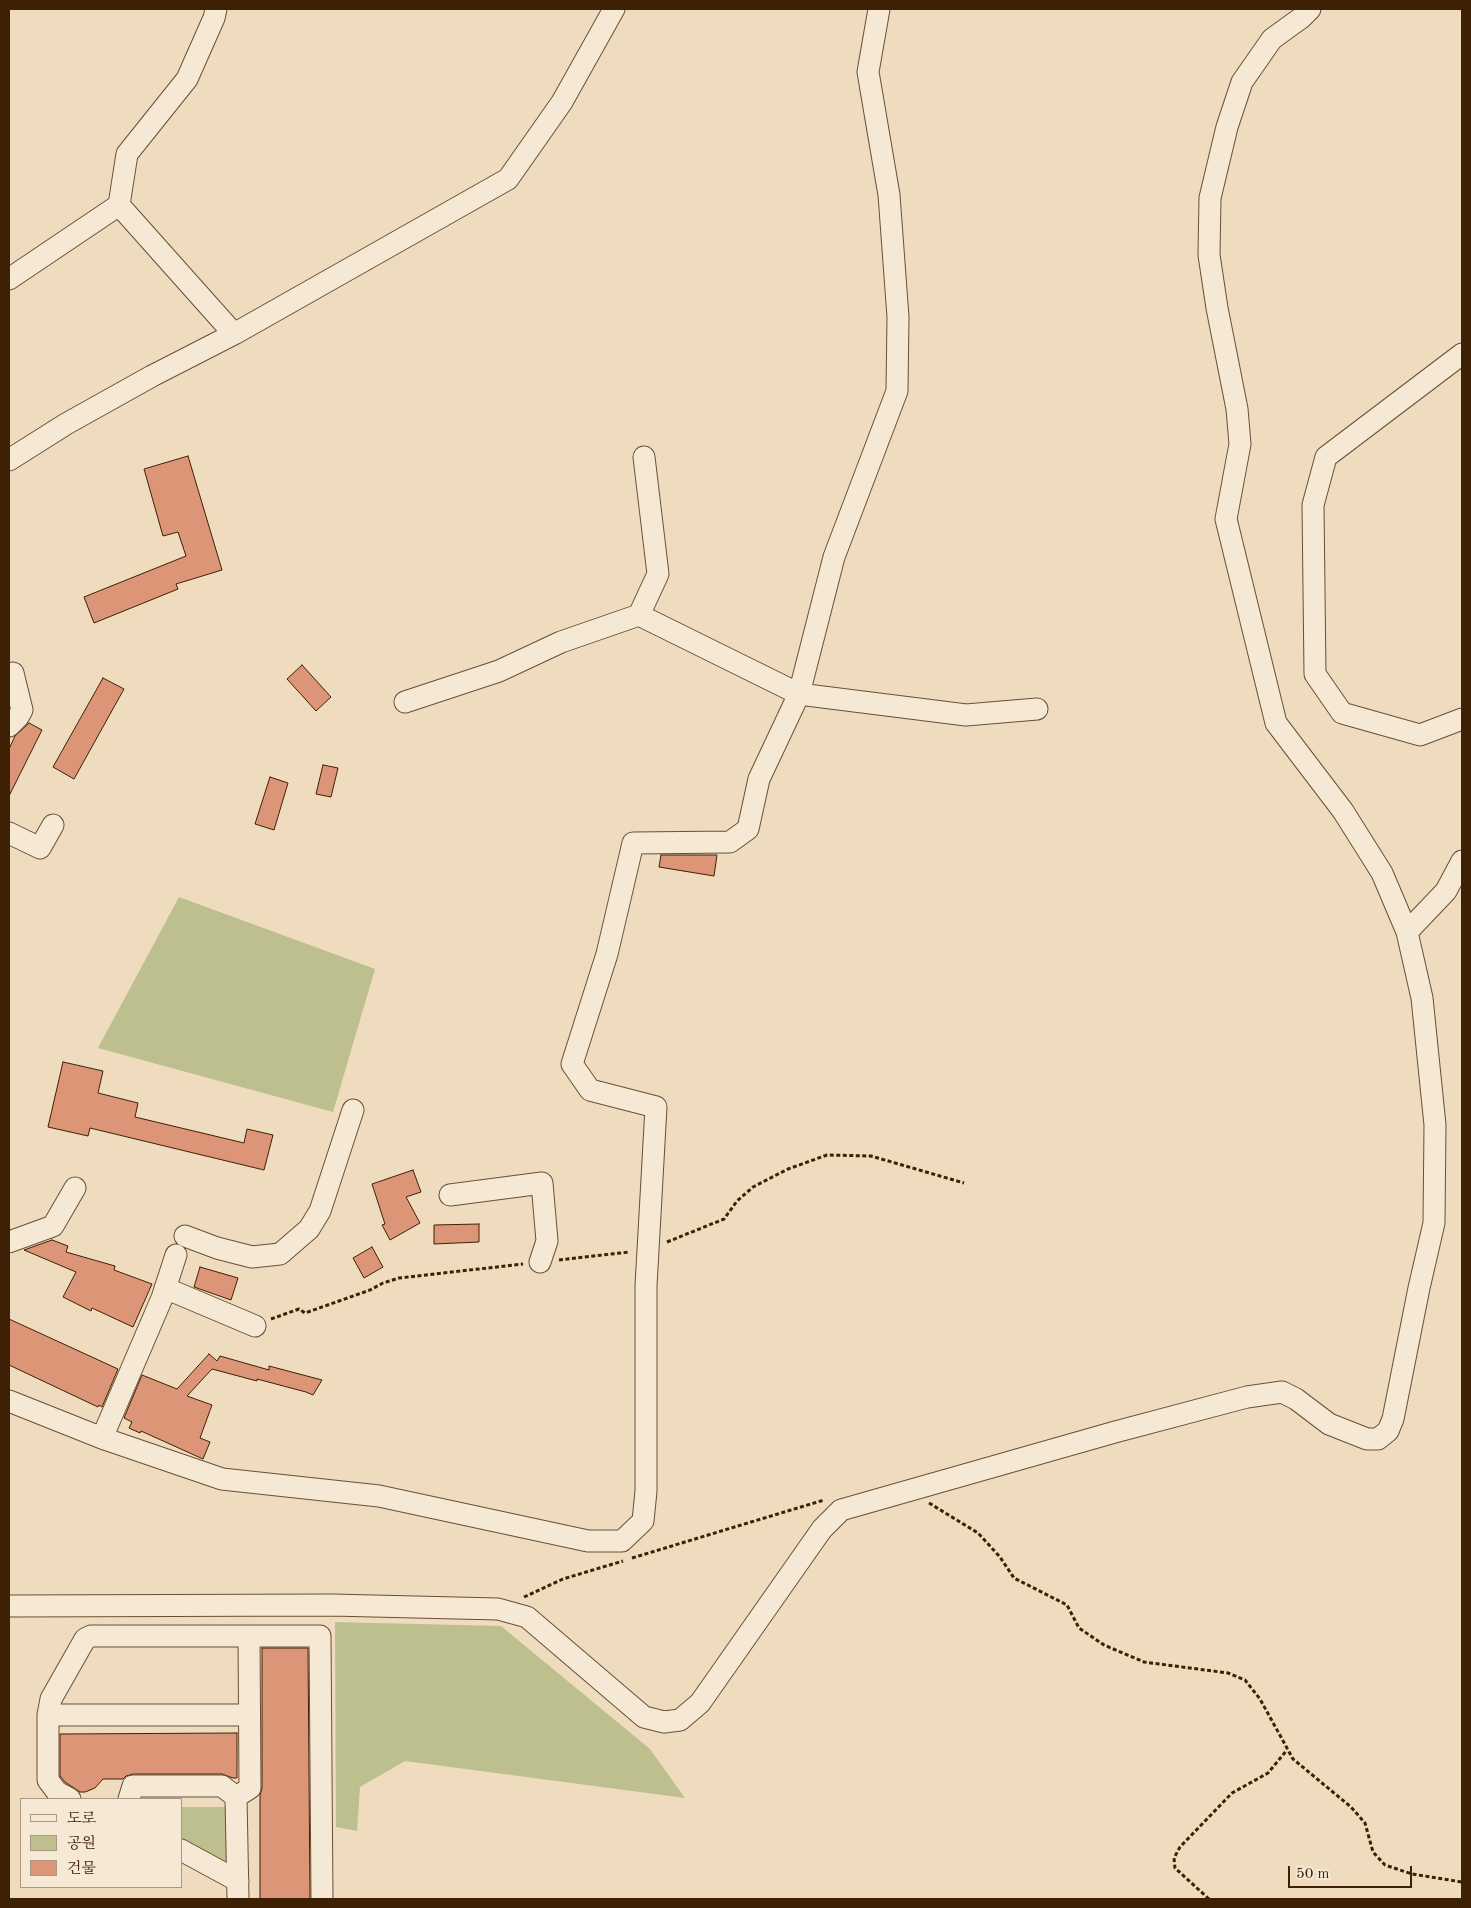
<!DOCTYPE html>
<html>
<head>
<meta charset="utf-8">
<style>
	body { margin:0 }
	#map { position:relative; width:1471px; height:1908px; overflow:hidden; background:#efdcbf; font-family:"Old Standard TT","Noto Serif KR",serif }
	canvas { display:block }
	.frame { position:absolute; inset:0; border:10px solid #3e2005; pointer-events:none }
	.legend { position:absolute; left:20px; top:1798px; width:162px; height:90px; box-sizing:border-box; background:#f5e8d5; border:1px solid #ac9882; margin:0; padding:6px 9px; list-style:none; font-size:15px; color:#3e2005 }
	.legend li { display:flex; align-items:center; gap:10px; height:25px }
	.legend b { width:25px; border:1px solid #ac9882 }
	.scale { position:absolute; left:1288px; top:1866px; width:124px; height:22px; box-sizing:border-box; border:2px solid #3e2005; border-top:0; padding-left:6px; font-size:15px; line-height:18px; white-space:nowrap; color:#3e2005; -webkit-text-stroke:4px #f5e8d5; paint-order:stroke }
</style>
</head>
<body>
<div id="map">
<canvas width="1471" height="1908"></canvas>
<div class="frame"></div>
<ul class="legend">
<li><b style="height:6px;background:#f5e8d5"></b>도로</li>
<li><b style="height:14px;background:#bdbf8f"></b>공원</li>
<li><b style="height:14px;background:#dc9577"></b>건물</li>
</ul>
<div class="scale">50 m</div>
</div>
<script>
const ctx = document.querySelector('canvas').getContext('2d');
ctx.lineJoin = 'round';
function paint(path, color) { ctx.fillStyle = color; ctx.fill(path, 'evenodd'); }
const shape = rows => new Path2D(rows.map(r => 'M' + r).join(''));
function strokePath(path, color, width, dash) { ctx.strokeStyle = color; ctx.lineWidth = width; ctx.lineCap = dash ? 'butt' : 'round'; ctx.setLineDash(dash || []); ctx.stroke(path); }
paint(shape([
	[179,897,375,969,333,1112,98,1048],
	[335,1622,501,1626,650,1749,685,1798,405,1761,360,1787,357,1831,336,1827],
	[181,1807,227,1807,229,1860,221,1864,181,1845]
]), '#bdbf8f');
const building = shape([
	[188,456,222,570,176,584,178,589,94,623,84,597,186,556,178,532,163,536,144,469,188,456],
	[302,665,331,697,316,711,287,679,302,665],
	[103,678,124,689,74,779,53,767,103,678],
	[29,723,42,730,9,796,9,749,15,736,29,723],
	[323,765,338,768,331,797,316,794,323,765],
	[270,777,288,783,274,830,255,824,270,777],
	[661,855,717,855,714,876,659,867,661,855],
	[63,1062,103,1071,98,1093,138,1103,135,1117,244,1143,247,1129,273,1135,264,1170,90,1128,88,1136,48,1127,63,1062],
	[413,1170,421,1192,406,1197,420,1223,390,1240,382,1225,385,1224,372,1184,413,1170],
	[479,1224,479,1242,434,1244,434,1225,479,1224],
	[52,1240,68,1246,66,1252,115,1266,114,1270,152,1284,133,1327,92,1308,91,1311,63,1297,76,1272,24,1250,52,1240],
	[372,1247,383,1267,364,1278,353,1258,372,1247],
	[200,1267,238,1278,231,1300,194,1287,200,1267],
	[9,1319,118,1369,102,1407,99,1405,98,1407,9,1365,9,1319],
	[209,1354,217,1361,220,1356,269,1370,269,1366,322,1380,313,1395,306,1392,257,1379,257,1381,212,1369,187,1396,212,1405,200,1438,210,1442,203,1459,141,1431,140,1433,129,1428,132,1422,124,1418,142,1375,177,1389,209,1354],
	[262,1648,308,1648,310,1899,260,1899,260,1795,262,1788,262,1648],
	[237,1733,237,1778,233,1778,222,1774,133,1774,126,1776,123,1779,103,1779,95,1788,85,1792,80,1792,65,1782,60,1776,60,1734,237,1733]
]);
paint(building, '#dc9577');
strokePath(building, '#3e2005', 1);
const minor = shape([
	[119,205,234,334],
	[9,279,119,205,127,154,187,79,214,18,216,9],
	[1462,354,1326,457,1313,505,1315,674,1342,713,1420,735,1462,719],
	[9,460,66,424,152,376,234,334,508,179,562,102,614,9],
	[639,615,658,574,644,457],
	[405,702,499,671,561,642,639,615,799,694,966,715,1037,709],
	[9,726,18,717,22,710,13,673],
	[9,833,40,848,53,825],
	[1407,932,1446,891,1462,861],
	[450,1195,542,1183,547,1241,540,1262],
	[185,1236,217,1248,252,1257,280,1254,309,1229,320,1211,353,1110],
	[9,1242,53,1226,75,1188],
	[165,1288,255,1326],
	[9,1401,102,1438,222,1479,379,1496,588,1541,622,1541,643,1521,646,1491,646,1286,656,1107,590,1090,572,1064,607,954,633,843,730,842,748,829,759,779,799,694,834,557,897,391,898,317,889,195,868,72,879,9],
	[102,1438,162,1298,176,1255],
	[9,1606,332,1605,498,1609,527,1617,644,1717,664,1722,680,1720,700,1703,822,1529,841,1510,1115,1432,1247,1397,1282,1392,1296,1399,1329,1424,1367,1439,1378,1439,1388,1431,1393,1419,1419,1288,1434,1223,1435,1125,1422,998,1407,932,1382,873,1343,811,1276,723,1226,519,1240,444,1237,409,1217,308,1209,255,1210,198,1227,127,1242,82,1272,39,1301,18,1310,9],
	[48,1715,249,1715],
	[236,1797,250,1788,249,1636],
	[70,1799,57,1792,48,1780,48,1715,51,1699,85,1639,91,1636,320,1636,322,1899],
	[129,1799,133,1786,222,1786,236,1797,238,1899],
	[181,1850,238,1881]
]);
strokePath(minor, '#6a4f34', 23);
strokePath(shape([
	[667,1242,724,1219,737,1201,753,1187,788,1169,827,1155,871,1156,964,1183],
	[559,1260,629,1252],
	[271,1319,299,1309,305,1313,370,1290,383,1283,399,1278,523,1264],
	[929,1503,978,1533,1000,1557,1014,1578,1067,1605,1079,1628,1104,1645,1144,1662,1228,1673,1245,1680,1260,1699,1293,1759,1351,1807,1365,1823,1373,1852,1385,1865,1412,1874,1462,1882],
	[632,1558,824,1500],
	[524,1597,563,1579,623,1561],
	[1209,1899,1175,1868,1174,1858,1180,1847,1232,1793,1268,1773,1287,1750]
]), '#3e2005', 3, [4, 2.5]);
strokePath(minor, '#f5e8d5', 21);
</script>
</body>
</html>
